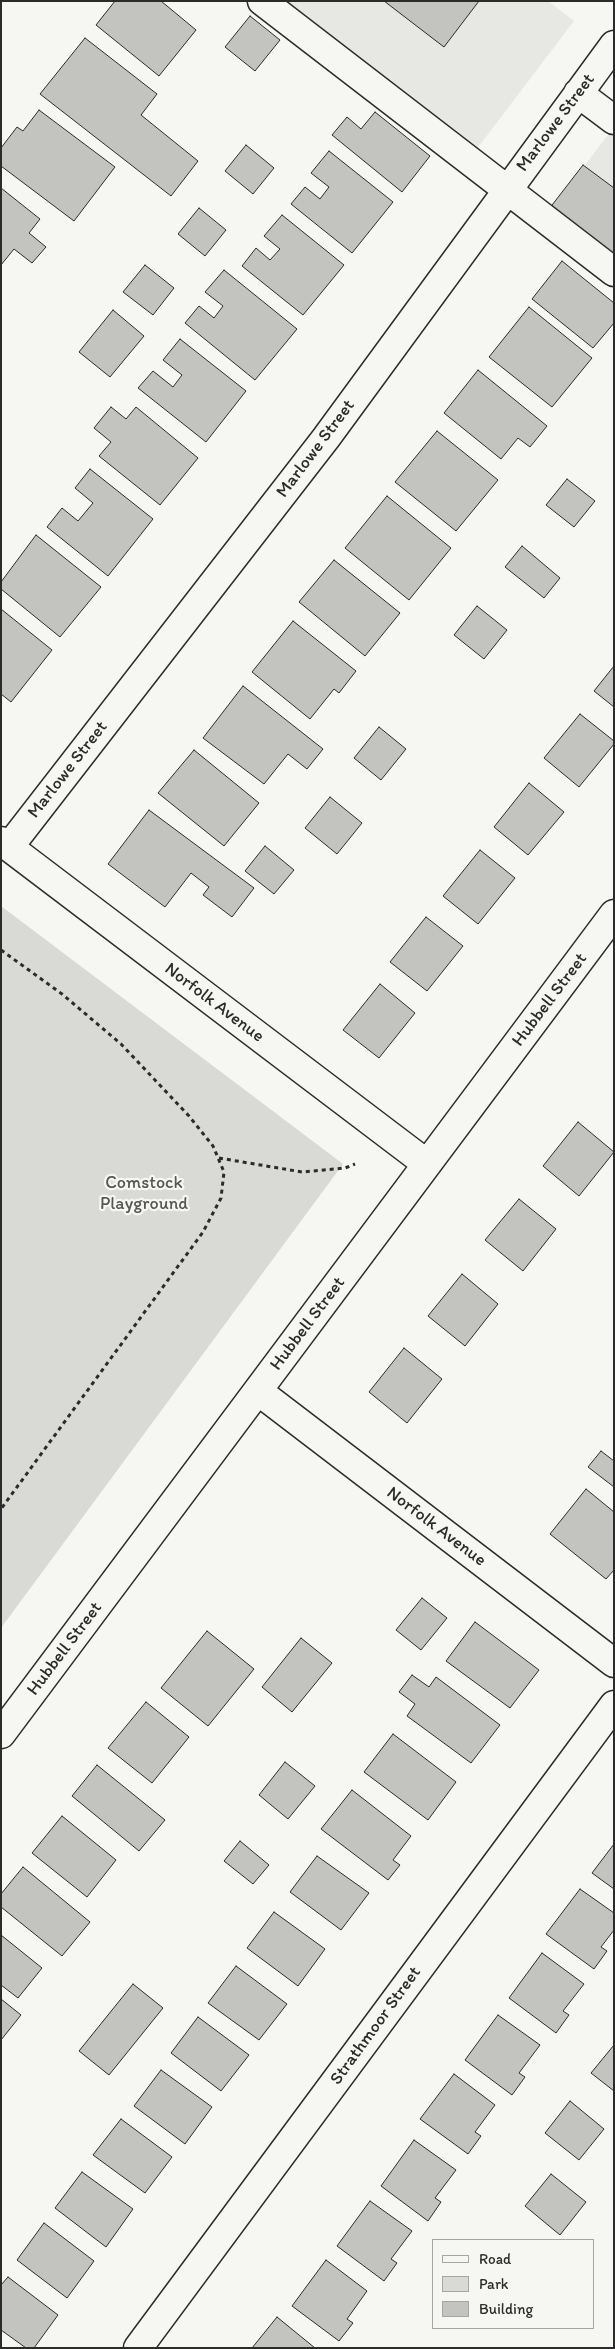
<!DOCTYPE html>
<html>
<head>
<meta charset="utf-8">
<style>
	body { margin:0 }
	#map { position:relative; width:615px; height:2349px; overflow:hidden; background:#f6f6f2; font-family:Itim,sans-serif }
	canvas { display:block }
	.frame { position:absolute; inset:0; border:2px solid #2b2b2b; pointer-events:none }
	.legend { position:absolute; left:432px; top:2239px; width:162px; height:90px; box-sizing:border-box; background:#f6f6f2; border:1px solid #a5a5a2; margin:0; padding:6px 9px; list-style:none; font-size:15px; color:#2b2b2b }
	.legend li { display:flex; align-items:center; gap:10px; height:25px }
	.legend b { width:25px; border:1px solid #a5a5a2 }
</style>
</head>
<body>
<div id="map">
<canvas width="615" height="2349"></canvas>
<div class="frame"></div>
<ul class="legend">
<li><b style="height:6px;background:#f6f6f2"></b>Road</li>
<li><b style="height:14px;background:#d9d9d5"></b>Park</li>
<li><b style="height:14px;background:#c3c3c0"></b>Building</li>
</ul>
</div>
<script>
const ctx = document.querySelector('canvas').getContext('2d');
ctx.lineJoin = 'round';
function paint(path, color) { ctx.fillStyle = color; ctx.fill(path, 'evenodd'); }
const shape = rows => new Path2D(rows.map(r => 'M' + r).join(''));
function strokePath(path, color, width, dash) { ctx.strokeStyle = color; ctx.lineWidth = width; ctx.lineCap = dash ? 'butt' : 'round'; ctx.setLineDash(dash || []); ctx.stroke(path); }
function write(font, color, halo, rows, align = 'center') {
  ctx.font = font + ' Itim,sans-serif'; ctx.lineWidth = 4.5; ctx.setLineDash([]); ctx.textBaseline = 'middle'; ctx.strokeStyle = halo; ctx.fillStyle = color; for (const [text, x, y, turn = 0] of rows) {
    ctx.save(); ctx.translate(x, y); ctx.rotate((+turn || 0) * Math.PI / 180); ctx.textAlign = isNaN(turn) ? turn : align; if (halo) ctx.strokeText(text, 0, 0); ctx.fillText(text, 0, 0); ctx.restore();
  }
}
paint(shape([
	[280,1,548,1,574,21,476,150],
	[614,127,614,261,549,212]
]), '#e7e7e3');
paint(shape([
	[1,906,343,1164,1,1628]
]), '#d9d9d5');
const building = shape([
	[115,1,161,1,196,30,159,76,96,25,115,1],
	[384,1,479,1,444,47,384,1],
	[250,16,280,40,255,71,225,47,250,16],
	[85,38,157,94,141,115,198,161,171,196,40,94,85,38],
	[39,110,115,167,74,221,1,166,1,148,17,127,23,131,39,110],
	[375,112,430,156,402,192,332,135,347,117,361,129,375,112],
	[246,145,274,168,253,194,225,171,246,145],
	[329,151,393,202,352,253,291,204,305,187,320,199,329,187,311,173,329,151],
	[583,165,614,188,614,258,549,209,583,165],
	[1,188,40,219,29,233,46,247,32,263,14,249,1,265,1,188],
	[199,208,226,230,205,256,178,234,199,208],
	[282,215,344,265,303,315,242,266,256,248,270,260,280,249,264,236,282,215],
	[562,261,614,303,614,323,593,348,532,299,562,261],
	[145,265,174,288,153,315,123,292,145,265],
	[224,270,297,329,255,380,185,323,199,306,214,318,223,306,205,292,224,270],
	[529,307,592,358,552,407,489,357,529,307],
	[113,310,144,336,110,377,79,352,113,310],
	[180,339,246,391,206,442,138,388,153,371,173,387,182,375,163,360,180,339],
	[478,370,547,426,530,447,518,438,501,459,444,413,478,370],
	[111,407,126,419,136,407,198,458,160,505,99,456,111,442,94,428,111,407],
	[437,431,498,480,456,531,395,482,437,431],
	[90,469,153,519,108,576,47,527,62,508,78,521,93,503,75,488,90,469],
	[567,479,595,501,574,527,546,505,567,479],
	[387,496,451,548,409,600,345,548,387,496],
	[36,535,101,587,60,637,1,589,1,582,36,535],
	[522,546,560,578,544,598,505,567,522,546],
	[334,560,400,613,365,656,299,602,334,560],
	[477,606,507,630,484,659,454,635,477,606],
	[1,609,52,650,11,702,1,694,1,609],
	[293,621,356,671,339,693,334,689,310,719,252,672,293,621],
	[614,666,614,707,594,691,614,666],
	[243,686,323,749,307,769,288,754,264,784,203,738,243,686],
	[580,714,614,741,614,744,579,787,544,758,580,714],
	[379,727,406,749,381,780,354,758,379,727],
	[194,750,259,803,224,846,158,793,194,750],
	[529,783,564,812,528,855,494,827,529,783],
	[330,797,362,823,337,854,305,828,330,797],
	[149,810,254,888,232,917,203,895,209,887,191,873,165,907,108,864,149,810],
	[265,846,294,870,274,894,245,871,265,846],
	[480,850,515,878,478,924,443,896,480,850],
	[426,917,463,946,427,991,390,962,426,917],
	[380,984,415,1013,379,1058,343,1030,380,984],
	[578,1122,614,1152,579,1196,543,1166,578,1122],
	[519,1199,556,1229,523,1271,485,1240,519,1199],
	[462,1274,498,1304,465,1346,428,1316,462,1274],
	[404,1348,442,1379,407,1423,369,1392,404,1348],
	[601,1451,614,1461,614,1487,588,1467,601,1451],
	[586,1489,614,1512,614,1570,606,1579,550,1534,586,1489],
	[422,1598,447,1618,421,1650,396,1630,422,1598],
	[475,1622,539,1670,510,1708,446,1661,475,1622],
	[207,1631,254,1669,208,1726,161,1688,207,1631],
	[301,1638,332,1663,292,1712,262,1687,301,1638],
	[412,1675,429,1687,436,1677,500,1725,471,1763,407,1716,415,1704,399,1692,412,1675],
	[146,1702,189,1737,152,1783,108,1748,146,1702],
	[393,1734,456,1782,428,1820,364,1772,393,1734],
	[285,1762,315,1786,288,1819,259,1795,285,1762],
	[97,1765,165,1820,139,1851,72,1796,97,1765],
	[352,1790,411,1836,393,1860,400,1865,388,1880,321,1829,352,1790],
	[62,1816,116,1860,87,1897,32,1853,62,1816],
	[240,1841,269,1865,253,1884,224,1861,240,1841],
	[614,1844,614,1889,592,1873,614,1844],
	[317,1856,369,1893,341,1930,290,1892,317,1856],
	[23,1867,90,1922,62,1956,1,1907,1,1894,23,1867],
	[580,1889,614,1913,614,1930,601,1947,607,1951,594,1969,546,1934,580,1889],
	[274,1912,325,1949,298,1986,247,1948,274,1912],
	[1,1935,42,1968,18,1998,1,1985,1,1935],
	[542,1953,584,1984,563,2011,569,2015,556,2033,509,1998,542,1953],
	[236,1966,287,2004,259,2040,208,2003,236,1966],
	[133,1984,163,2008,109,2075,79,2051,133,1984],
	[1,1999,21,2015,1,2040,1,1999],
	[498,2015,540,2045,519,2073,525,2077,512,2095,465,2060,498,2015],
	[198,2017,249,2055,221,2091,171,2053,198,2017],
	[614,2045,614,2091,591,2073,614,2045],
	[161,2070,212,2107,185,2144,134,2106,161,2070],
	[454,2074,495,2105,475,2132,481,2136,468,2154,420,2119,454,2074],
	[570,2101,604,2129,579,2160,545,2133,570,2101],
	[121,2119,172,2157,145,2193,93,2155,121,2119],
	[414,2140,456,2170,435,2198,441,2202,428,2221,381,2186,414,2140],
	[82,2172,133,2209,106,2247,55,2208,82,2172],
	[551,2174,586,2202,560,2235,525,2206,551,2174],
	[370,2201,412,2231,391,2259,397,2263,384,2281,337,2246,370,2201],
	[44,2223,94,2261,67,2298,17,2260,44,2223],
	[326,2260,367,2291,347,2319,353,2323,339,2341,292,2306,326,2260],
	[8,2277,58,2315,34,2348,26,2348,1,2330,1,2285,8,2277],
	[277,2317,315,2348,252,2348,277,2317]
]);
paint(building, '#c3c3c0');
strokePath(building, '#2b2b2b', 1);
const minor = shape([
	[262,1,614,272],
	[578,93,614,120],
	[1,841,427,1164],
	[9,847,326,438,614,45],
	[258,1391,614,1663],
	[1,1734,614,914],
	[138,2348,614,1705]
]);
strokePath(minor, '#2b2b2b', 31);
strokePath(shape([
	[1,950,62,994,121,1044,189,1116,213,1146,224,1172,221,1198,203,1232,1,1509],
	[219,1158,302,1172,345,1168,355,1164]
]), '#2b2b2b', 3, [4, 4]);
strokePath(minor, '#f6f6f2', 28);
write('18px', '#2b2b2b', '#f6f6f2', [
	["Marlowe Street",556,123,-53],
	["Marlowe Street",316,449,-53],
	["Marlowe Street",68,770,-52],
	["Hubbell Street",550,1000,-53],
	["Norfolk Avenue",214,1003,37],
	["Hubbell Street",308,1324,-53],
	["Norfolk Avenue",436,1527,37],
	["Hubbell Street",65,1649,-53],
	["Strathmoor Street",376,2026,-54]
]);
write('18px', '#565656', '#f6f6f2', [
	["Comstock",144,1183],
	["Playground",144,1204]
]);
</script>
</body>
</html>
